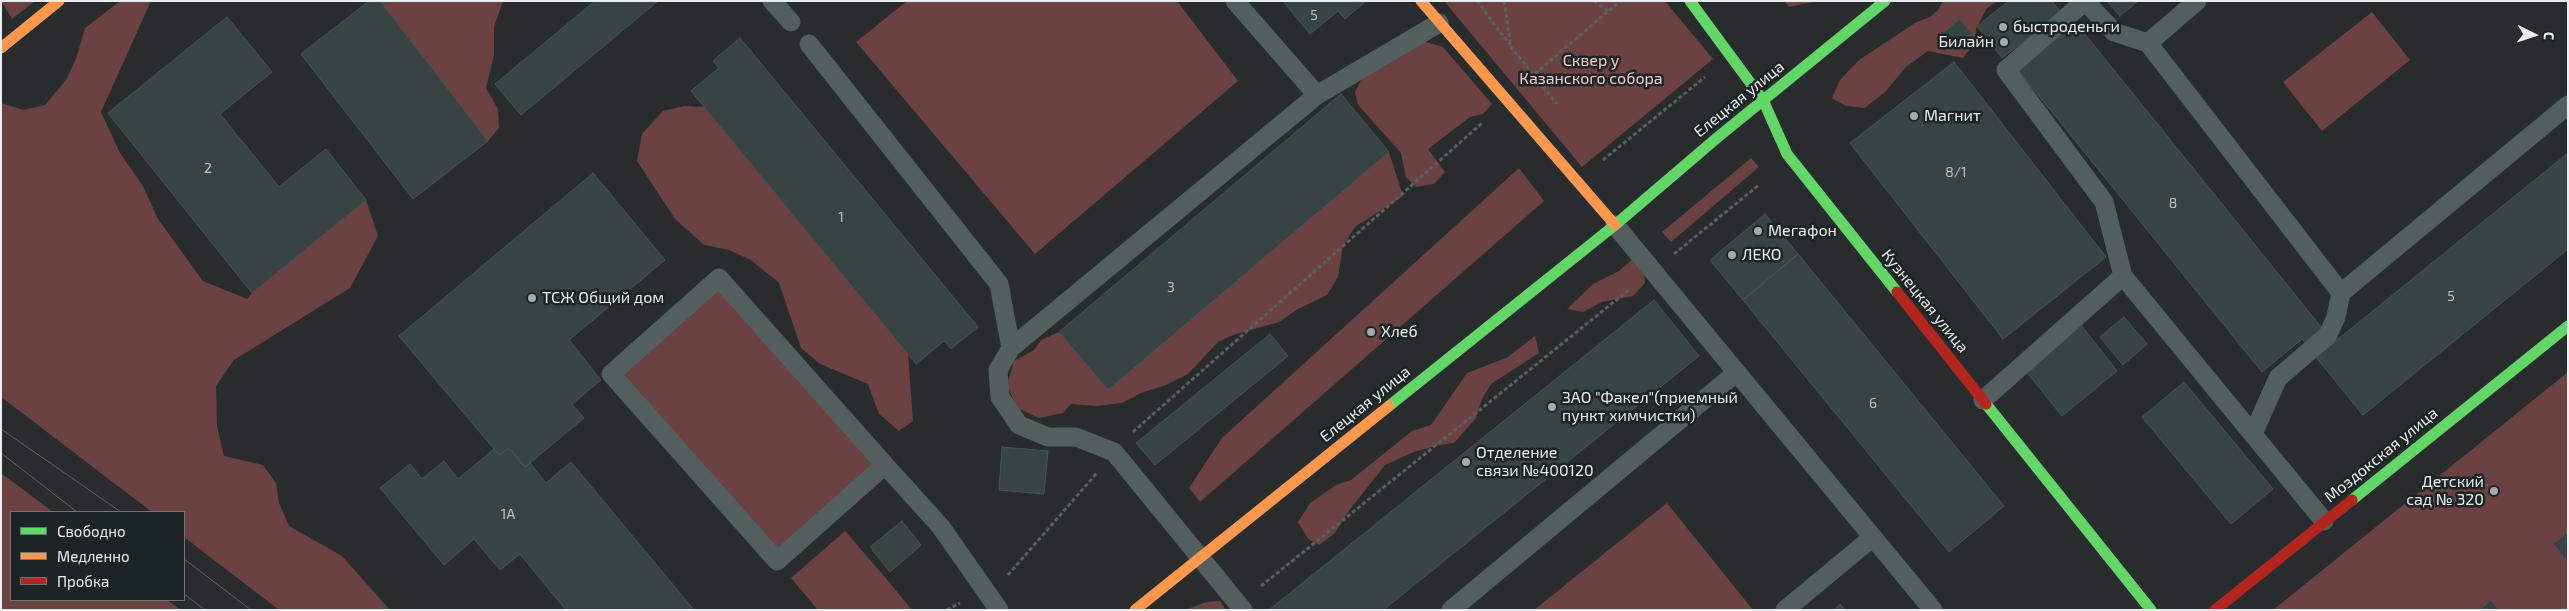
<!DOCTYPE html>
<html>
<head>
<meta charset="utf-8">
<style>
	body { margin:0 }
	#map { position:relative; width:2569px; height:611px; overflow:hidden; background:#282c2c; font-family:"Exo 2",sans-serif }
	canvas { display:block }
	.frame { position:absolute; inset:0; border:2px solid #e9eeee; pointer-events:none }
	.legend { position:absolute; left:10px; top:511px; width:175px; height:90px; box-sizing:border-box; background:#1c2425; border:1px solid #6e7575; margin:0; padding:6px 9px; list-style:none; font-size:15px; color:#e9eeee }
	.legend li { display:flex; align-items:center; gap:10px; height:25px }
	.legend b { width:25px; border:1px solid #6e7575 }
	.north { position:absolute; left:2509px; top:10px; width:50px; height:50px; -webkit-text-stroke:4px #1c2425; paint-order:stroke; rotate:94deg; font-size:14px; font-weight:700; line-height:20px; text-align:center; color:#e9eeee }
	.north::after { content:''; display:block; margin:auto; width:18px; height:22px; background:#e9eeee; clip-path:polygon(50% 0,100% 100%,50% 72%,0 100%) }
</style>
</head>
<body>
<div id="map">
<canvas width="2569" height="611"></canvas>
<div class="frame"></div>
<ul class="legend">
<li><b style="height:6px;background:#63d668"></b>Свободно</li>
<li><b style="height:6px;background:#ff974d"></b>Медленно</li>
<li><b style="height:6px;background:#b3261e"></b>Пробка</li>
</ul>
<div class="north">С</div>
</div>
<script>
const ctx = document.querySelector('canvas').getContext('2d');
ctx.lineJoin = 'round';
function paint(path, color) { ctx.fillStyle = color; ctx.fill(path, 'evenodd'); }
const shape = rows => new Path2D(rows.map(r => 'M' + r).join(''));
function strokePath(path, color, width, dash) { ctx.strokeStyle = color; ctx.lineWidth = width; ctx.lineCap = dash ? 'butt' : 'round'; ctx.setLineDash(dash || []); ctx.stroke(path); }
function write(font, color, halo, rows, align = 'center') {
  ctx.font = font + ' "Exo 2",sans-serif'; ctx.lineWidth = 5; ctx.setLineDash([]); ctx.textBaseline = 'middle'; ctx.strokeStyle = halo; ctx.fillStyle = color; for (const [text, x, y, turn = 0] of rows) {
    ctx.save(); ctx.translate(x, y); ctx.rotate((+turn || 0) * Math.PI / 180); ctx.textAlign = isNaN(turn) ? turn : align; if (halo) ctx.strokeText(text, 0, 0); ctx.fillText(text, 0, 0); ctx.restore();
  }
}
paint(shape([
	[1,1,35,1,12,19],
	[120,1,151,1,101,112,120,153,143,186,158,219,203,281,247,299,252,293,366,200,378,236,350,288,234,360,216,386,217,426,224,456,263,465,276,483,279,503,289,526,342,556,390,610,279,610,184,537,184,512,152,512,1,397,1,103,23,110,45,105,66,80,76,59,85,28],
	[380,1,503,1,494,27,494,55,486,88,498,109,499,128,488,141],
	[907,1,1177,1,1238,81,1035,254,856,42],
	[1444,1,1665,1,1713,59,1582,167],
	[1784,1,1818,1,1789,7],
	[1943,1,1998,1,1987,8,1976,29,1975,43,1963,58,1928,51,1906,67,1886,91,1865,108,1846,106,1832,98,1840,80,1859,60,1915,23,1930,17,1938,10],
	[2372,12,2410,60,2322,131,2283,82],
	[1412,38,1443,47,1492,104,1483,114,1470,117,1428,149,1445,172,1434,184,1416,187,1406,177,1401,153,1358,105,1355,92,1362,78,1387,65,1396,51],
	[684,106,704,107,908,354,913,421,899,431,879,414,868,384,820,364,801,348,779,283,751,260,729,250,704,245,675,219,637,161,642,134,663,111],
	[1389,152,1403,196,1355,227,1343,246,1338,277,1327,295,1298,309,1279,322,1233,335,1218,342,1188,374,1166,385,1141,393,1122,403,1097,406,1071,404,1063,413,1039,418,1017,408,1007,385,1014,361,1034,350,1041,340,1059,332,1108,389],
	[1751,158,1759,167,1671,242,1662,232],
	[1519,168,1544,201,1200,502,1189,488,1222,438],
	[1635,257,1644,275,1645,283,1633,296,1602,302,1583,312,1567,309,1593,284,1619,271],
	[717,288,874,463,778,550,622,374],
	[1535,336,1539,353,1491,384,1482,399,1476,418,1454,443,1439,445,1414,452,1385,465,1348,512,1335,533,1319,545,1308,539,1298,522,1310,503,1336,485,1351,480,1412,431,1431,425,1467,373,1506,358],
	[2568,372,2568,610,2273,610],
	[1,473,53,512,11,512,11,600,167,600,181,610,1,610],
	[1667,503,1753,610,1534,610],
	[845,531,884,576,912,610,818,610,791,578],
	[1220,601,1226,610,1185,610,1206,602]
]), '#6b4142');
const building = shape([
	[369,1,380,1,488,141,413,199,301,54,369,1],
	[595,1,658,1,521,115,495,84,595,1],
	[1283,1,1366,1,1345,19,1338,11,1310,34,1283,1],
	[2009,1,2052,1,2061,13,2002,58,1977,26,2009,1],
	[2107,1,2138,1,2120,16,2107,1],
	[227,17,272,72,220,114,279,187,326,149,366,200,252,293,108,113,227,17],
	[1960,19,1972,34,1950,50,1939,36,1960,19],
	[2076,23,2334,343,2316,357,2302,339,2262,372,2018,70,2076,23],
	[740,38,978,327,951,349,944,341,916,364,691,91,719,68,713,61,740,38],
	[1954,62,2106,257,2003,339,1850,143,1954,62],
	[1341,94,1389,152,1108,390,1059,332,1341,94],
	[2568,153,2568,249,2363,415,2316,357,2568,153],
	[593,173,665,260,569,340,601,380,572,404,584,418,525,467,509,448,499,455,399,336,593,173],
	[1765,214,1798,254,1743,300,1710,260,1765,214],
	[1798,254,2004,506,1949,552,1743,300,1798,254],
	[1654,300,1699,356,1383,610,1269,610,1654,300],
	[2124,317,2147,344,2123,365,2100,337,2124,317],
	[2081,325,2117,371,2062,416,2025,370,2081,325],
	[1270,334,1288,356,1155,465,1136,443,1270,334],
	[2184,382,2273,489,2231,524,2142,417,2184,382],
	[1002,447,1048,451,1044,494,999,490,1002,447],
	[509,448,525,467,530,463,546,483,571,462,694,610,566,610,520,554,500,570,474,539,444,565,380,488,410,464,422,479,444,461,458,479,494,449,499,455,509,448],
	[902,521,921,545,890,572,870,547,902,521],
	[2568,532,2568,562,2553,544,2568,532],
	[2491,600,2499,610,2480,610,2491,600],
	[1840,604,1845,610,1834,610,1840,604]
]);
paint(building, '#384444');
strokePath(building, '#4d5151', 1);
strokePath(shape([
	[1477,1,1510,45],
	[1504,1,1511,47,1557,104],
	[1594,1,1608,11],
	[1530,78,1620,1],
	[1603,160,1705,77],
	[1674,254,1759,185],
	[1133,432,1482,123],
	[1008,575,1096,474],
	[1261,586,1630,289],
	[947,610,960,603]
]), '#586162', 3, [4, 2.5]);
strokePath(shape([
	[772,1,791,22],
	[1235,1,1317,95],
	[2085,1,2006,70,2104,202,2123,276],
	[2086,2,2114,32,2148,43,2341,293,2336,317,2328,335,2278,378,2253,434],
	[2148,43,2197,1],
	[809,44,999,284,1011,348],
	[1615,225,1933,610],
	[719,278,885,465,777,561,611,374,719,278],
	[2341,293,2568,105],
	[1983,400,2123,276,2324,521],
	[885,465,941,527,999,610],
	[1243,610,1114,452,1076,437,1048,437,1019,425,1000,397,998,370,1011,348,1317,95,1439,23],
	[1451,610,1736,373],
	[1785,610,1873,537]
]), '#535f5f', 19);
strokePath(shape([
	[1690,1,1763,100,1787,154,1897,292],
	[1986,404,2151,610],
	[1389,406,1615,225,1718,137,1885,1],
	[2352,500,2568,326]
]), '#63d668', 11);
strokePath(shape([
	[1421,1,1615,225],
	[1,48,59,1],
	[1135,610,1389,406]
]), '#ff974d', 11);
strokePath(shape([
	[1897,292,1986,404],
	[2215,610,2352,500]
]), '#b3261e', 11);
strokePath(shape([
	[1,429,121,512],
	[1,453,77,512],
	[184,559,251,610],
	[184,594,205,610]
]), '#5c6363', 1);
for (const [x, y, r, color] of [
	[2003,27,5,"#a5aaaa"],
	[2004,42,5,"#a5aaaa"],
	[1914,116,5,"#a5aaaa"],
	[1758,231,5,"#a5aaaa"],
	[1732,255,5,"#a5aaaa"],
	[532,298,5,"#a5aaaa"],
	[1371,332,5,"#a5aaaa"],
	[1552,407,5,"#a5aaaa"],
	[1466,462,5,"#a5aaaa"],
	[2494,491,5,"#a5aaaa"]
]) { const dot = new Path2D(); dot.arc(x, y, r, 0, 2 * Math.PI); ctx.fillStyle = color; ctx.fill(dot); strokePath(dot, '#1c2425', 2); }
write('14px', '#bdc4c4', null, [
	["5",1314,15],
	["2",208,168],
	["8/1",1956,172],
	["8",2173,203],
	["1",841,217],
	["3",1171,287],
	["5",2451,296],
	["6",1873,403],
	["1А",508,514]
]);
write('16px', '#e9eeee', '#1c2425', [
	["быстроденьги",2013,27],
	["Билайн",1994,42,"right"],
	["Магнит",1924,116],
	["Мегафон",1768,231],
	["ЛЕКО",1742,255],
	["ТСЖ Общий дом",542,298],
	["Хлеб",1381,332],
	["ЗАО \"Факел\"(приемный",1562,398],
	["пункт химчистки)",1562,416],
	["Отделение",1476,453],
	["связи №400120",1476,471],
	["Детский",2484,482,"right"],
	["сад № 320",2484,500,"right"]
], 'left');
write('16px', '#f5caca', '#1c2425', [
	["Сквер у",1591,61],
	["Казанского собора",1591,79]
]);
write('16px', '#e9eeee', '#1c2425', [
	["Елецкая улица",1739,99,-39],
	["Кузнецкая улица",1925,301,51],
	["Елецкая улица",1365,404,-39],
	["Моздокская улица",2381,455,-39]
]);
</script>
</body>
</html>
